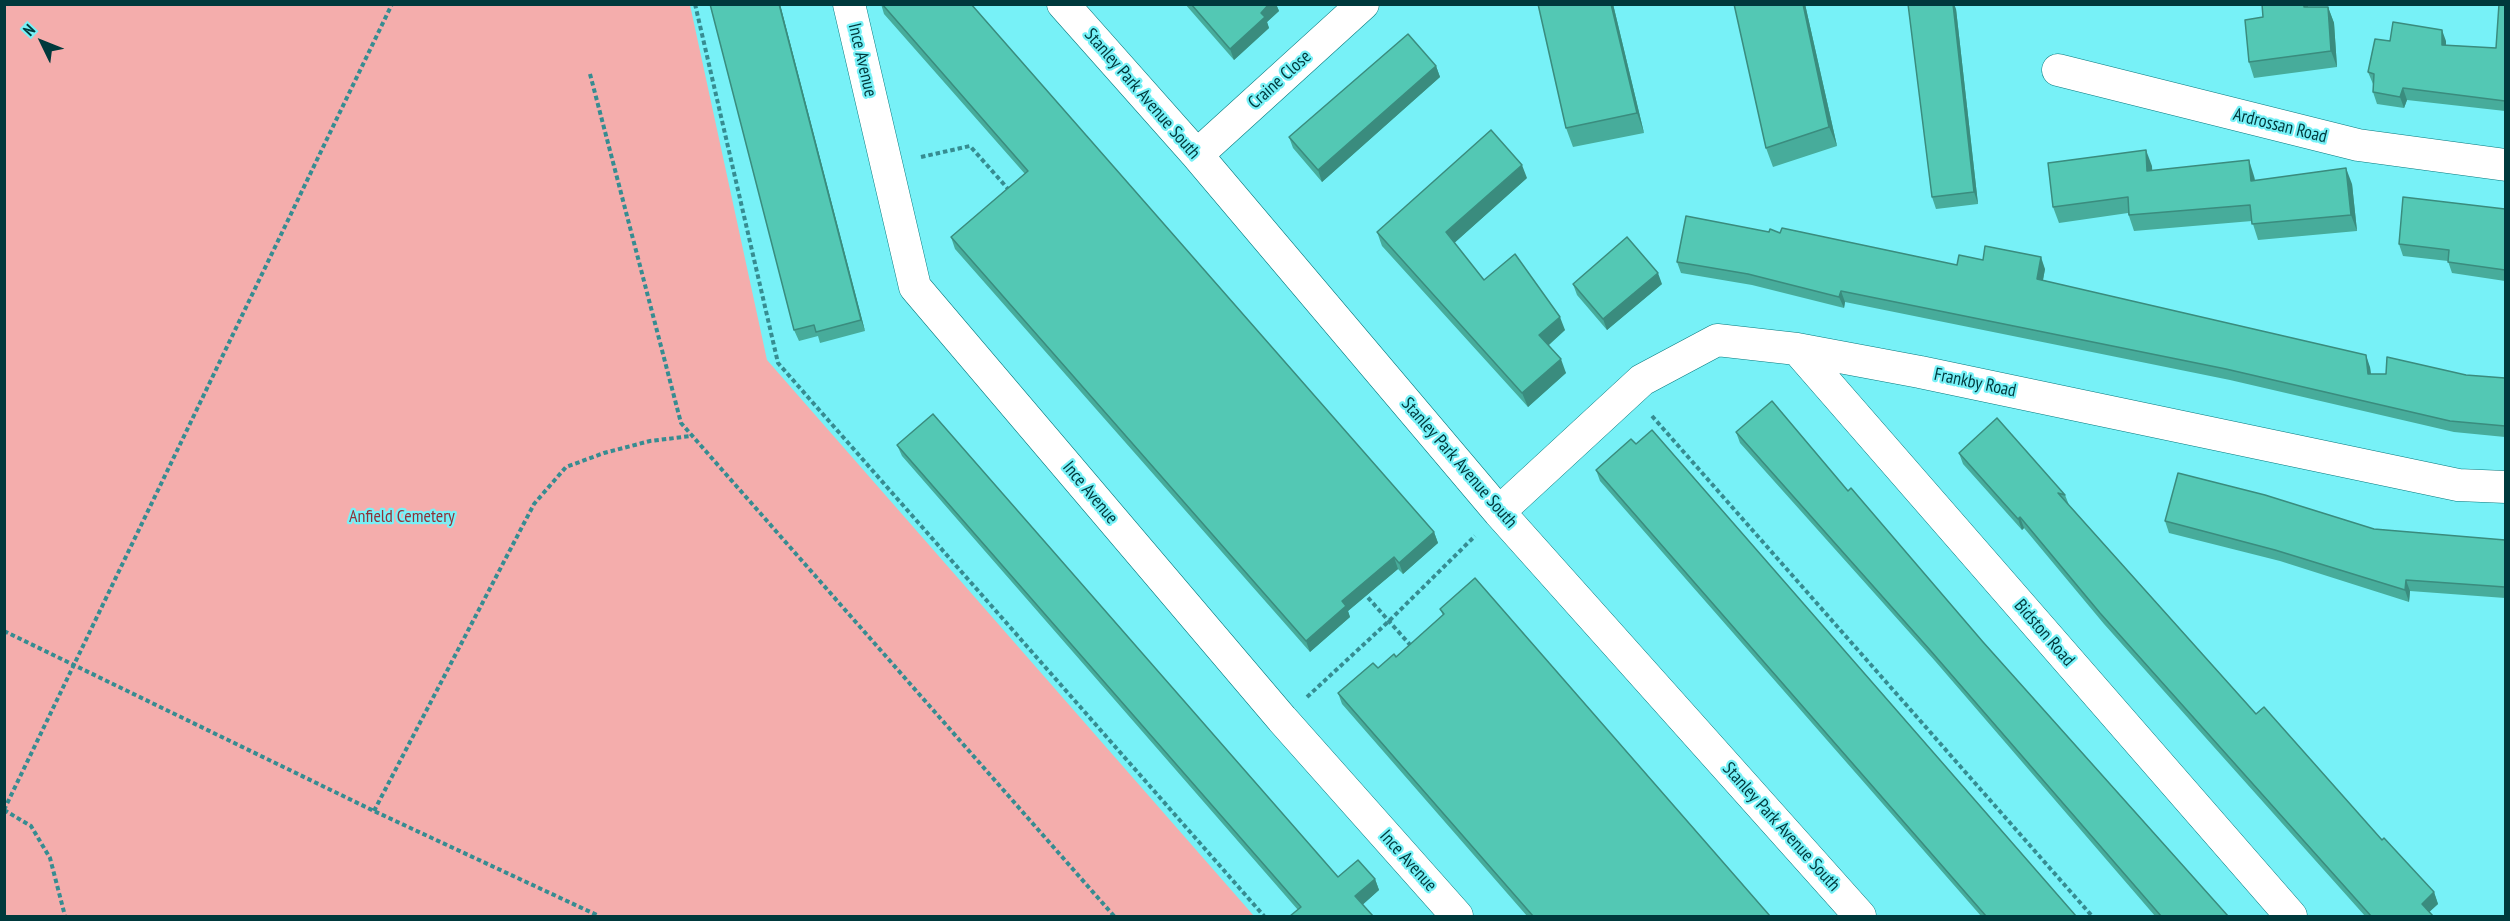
<!DOCTYPE html>
<html>
<head>
<meta charset="utf-8">
<style>
	body { margin:0 }
	#map { position:relative; width:2510px; height:921px; overflow:hidden; background:#77f1f7; font-family:"PT Sans Narrow",sans-serif }
	canvas { display:block }
	.frame { position:absolute; inset:0; border:6px solid #00393c; pointer-events:none }
	.north { position:absolute; left:12px; top:12px; width:60px; height:60px; -webkit-text-stroke:4px #77f1f7; paint-order:stroke; rotate:313deg; font-size:16px; font-weight:700; line-height:24px; text-align:center; color:#00393c }
	.north::after { content:''; display:block; margin:auto; width:21px; height:27px; background:#00393c; clip-path:polygon(50% 0,100% 100%,50% 72%,0 100%) }
</style>
</head>
<body>
<div id="map">
<canvas width="2510" height="921"></canvas>
<div class="frame"></div>
<div class="north">N</div>
</div>
<script>
const ctx = document.querySelector('canvas').getContext('2d');
ctx.lineJoin = 'round';
function paint(path, color) { ctx.fillStyle = color; ctx.fill(path, 'evenodd'); }
const shape = rows => new Path2D(rows.map(r => 'M' + r).join(''));
function strokePath(path, color, width, dash) { ctx.strokeStyle = color; ctx.lineWidth = width; ctx.lineCap = dash ? 'butt' : 'round'; ctx.setLineDash(dash || []); ctx.stroke(path); }
function write(font, color, halo, rows, align = 'center') {
  ctx.font = font + ' "PT Sans Narrow",sans-serif'; ctx.lineWidth = 4.5; ctx.setLineDash([]); ctx.textBaseline = 'middle'; ctx.strokeStyle = halo; ctx.fillStyle = color; for (const [text, x, y, turn = 0] of rows) {
    ctx.save(); ctx.translate(x, y); ctx.rotate((+turn || 0) * Math.PI / 180); ctx.textAlign = isNaN(turn) ? turn : align; if (halo) ctx.strokeText(text, 0, 0); ctx.fillText(text, 0, 0); ctx.restore();
  }
}
paint(shape([
	[5,4,690,5,767,360,1254,916,5,916]
]), '#f4adac');
const minor = shape([
	[849,4,915,287,1282,719,1457,916],
	[1063,4,1197,155,1499,512,1860,916],
	[2058,70,2358,145,2506,165],
	[1197,155,1363,4],
	[1797,349,2291,916],
	[1499,512,1642,380,1717,340,1797,349,1920,372,2458,485,2506,487]
]);
strokePath(minor, '#07797e', 33);
strokePath(shape([
	[695,4,778,363,1264,916],
	[590,74,681,423,1114,916],
	[921,157,970,146,1009,190],
	[1652,416,2092,916],
	[1363,592,1412,647],
	[4,631,374,811,599,916],
	[1307,697,1389,621,1475,536],
	[4,810,392,4],
	[4,810,31,826,50,858,65,916],
	[374,811,534,504,566,467,604,453,650,441,691,436]
]), '#368c91', 4, [4.5, 3]);
strokePath(minor, '#fff', 32);
paint(shape([
	[780,4,865,331,820,343,818,336,799,341,794,330],
	[881,4,971,4,1434,532,1438,543,1403,574,1398,569,1348,611,1350,617,1310,652,955,249,951,237,1025,174,884,14],
	[1185,4,1276,4,1279,11,1267,22,1269,28,1234,60],
	[1538,4,1613,4,1644,133,1573,147,1566,128],
	[1734,4,1805,4,1837,146,1773,167,1766,148],
	[2262,4,2308,4,2308,7,2328,7,2334,23,2337,67,2254,78,2249,62,2263,17],
	[2505,4,2505,111,2407,100,2404,108,2377,104,2373,92,2373,84,2368,72,2390,41,2446,41,2446,45,2496,48],
	[1956,9,1978,204,1936,209,1932,197],
	[1436,66,1440,77,1322,182,1293,148,1289,137],
	[2152,166,2152,171,2254,176,2255,180,2352,184,2357,231,2258,240,2252,221,2134,231,2128,213,2059,223,2053,207],
	[1527,178,1454,243,1484,280,1565,330,1548,346,1566,373,1528,407,1382,246,1377,232],
	[2505,209,2505,281,2452,273,2448,261,2403,256,2399,244],
	[1769,232,1780,233,1957,265,1983,260,2045,269,2043,280,2370,367,2371,374,2466,375,2505,378,2505,437,2454,432,2230,380,1845,302,1844,308,1752,285,1681,273,1677,262],
	[1573,284,1662,284,1607,330,1577,295],
	[1736,432,1848,491,2228,916,2155,916,1935,661,1740,443],
	[897,445,1338,877,1375,879,1379,890,1362,905,1298,910,902,456],
	[1959,453,2065,495,2069,505,2256,714,2434,892,2438,904,2429,912,2433,916,2365,916,2104,624,2024,528,2022,530,1963,464],
	[1596,470,2076,916,1981,916,1600,481],
	[2165,521,2374,529,2505,540,2505,598,2410,591,2409,602,2280,561,2169,533],
	[1440,609,1770,916,1527,916,1342,704,1338,693,1396,657,1443,615]
]), '#47ac9b');
paint(shape([
	[779,4,780,4,865,331,861,320],
	[1269,4,1276,4,1279,11,1267,22,1269,28,1234,60,1230,49,1261,13],
	[1611,4,1613,4,1644,133,1637,113],
	[1803,4,1805,4,1837,146,1829,127],
	[1953,4,1954,4,1956,9,1978,204,1974,192],
	[2328,7,2334,23,2337,67,2331,51],
	[2442,30,2446,41,2446,56,2442,45],
	[1436,66,1440,77,1322,182,1318,170],
	[2403,88,2407,100,2404,108,2400,97],
	[2146,150,2152,166,2153,187,2147,171],
	[2249,160,2254,176,2257,197,2251,181],
	[1522,165,1527,178,1451,246,1446,232],
	[2346,168,2352,184,2357,231,2351,215],
	[2041,257,2045,269,2041,290,2037,279],
	[1658,273,1662,284,1607,330,1603,319],
	[1841,291,1845,302,1844,308,1839,297],
	[1560,317,1565,330,1544,349,1539,335],
	[2366,355,2370,367,2372,385,2368,374],
	[1561,359,1566,373,1528,407,1522,393],
	[2020,517,2024,528,2022,530,2018,519],
	[1434,532,1438,543,1403,574,1399,563],
	[1394,557,1398,569,1348,611,1350,617,1310,652,1306,641,1342,601],
	[2406,580,2410,591,2409,602,2405,590],
	[1375,879,1379,890,1359,908,1355,896],
	[2434,892,2438,904,2426,915,2422,904]
]), '#3a8c7e');
const building = shape([
	[710,4,779,4,861,320,816,332,814,325,794,330,710,4],
	[882,4,971,4,1434,532,1399,563,1394,557,1342,601,1346,606,1306,641,951,237,1028,171,882,4],
	[1191,4,1269,4,1261,13,1265,17,1230,49,1191,4],
	[1538,4,1611,4,1637,113,1566,128,1538,4],
	[1734,4,1803,4,1829,127,1766,148,1734,4],
	[1908,4,1953,4,1974,192,1932,197,1908,4],
	[2262,4,2304,4,2304,7,2328,7,2331,51,2249,62,2245,20,2263,17,2262,4],
	[2499,4,2505,4,2505,101,2403,88,2400,97,2373,92,2374,74,2368,72,2375,39,2390,41,2393,22,2442,30,2442,45,2496,48,2499,4],
	[1408,34,1436,66,1318,170,1289,137,1408,34],
	[1491,130,1522,165,1446,232,1484,280,1515,254,1560,317,1539,335,1561,359,1522,393,1377,232,1491,130],
	[2146,150,2147,171,2249,160,2251,181,2346,168,2351,215,2252,224,2250,205,2129,215,2128,197,2053,207,2048,163,2146,150],
	[2403,197,2505,209,2505,270,2448,262,2449,250,2399,244,2403,197],
	[1686,216,1769,232,1770,229,1780,233,1782,228,1957,265,1959,255,1983,260,1985,246,2041,257,2037,279,2366,355,2368,374,2386,374,2387,357,2466,375,2505,378,2505,426,2450,421,2226,369,1841,291,1839,297,1748,274,1677,262,1686,216],
	[1627,237,1658,273,1603,319,1573,284,1627,237],
	[1772,401,1848,491,1851,488,1983,642,2228,916,2161,916,1930,650,1736,432,1772,401],
	[933,414,1338,877,1358,860,1375,879,1355,896,1373,916,1290,916,1301,907,897,445,933,414],
	[1997,418,2065,495,2058,493,2256,714,2264,707,2382,840,2384,838,2434,892,2422,904,2433,916,2371,916,2100,613,2020,517,2018,519,1959,453,1997,418],
	[1652,430,2076,916,1986,916,1596,470,1631,439,1636,444,1652,430],
	[2178,473,2265,495,2374,529,2505,540,2505,587,2406,580,2405,590,2275,550,2165,521,2178,473],
	[1475,578,1770,916,1533,916,1338,693,1373,663,1378,668,1394,654,1396,657,1444,614,1440,609,1475,578]
]);
paint(building, '#53c8b4');
strokePath(building, '#3a8c7e', 1.5);
write('18px', '#00393c', '#77f1f7', [
	["Ince Avenue",862,60,77],
	["Craine Close",1280,80,-42],
	["Stanley Park Avenue South",1142,94,49],
	["Ardrossan Road",2280,126,14],
	["Frankby Road",1975,383,12],
	["Stanley Park Avenue South",1459,463,49],
	["Ince Avenue",1090,493,50],
	["Bidston Road",2044,633,49],
	["Stanley Park Avenue South",1781,827,48],
	["Ince Avenue",1408,861,48]
]);
write('18px', '#903238', '#77f1f7', [
	["Anfield Cemetery",402,517]
]);
</script>
</body>
</html>
